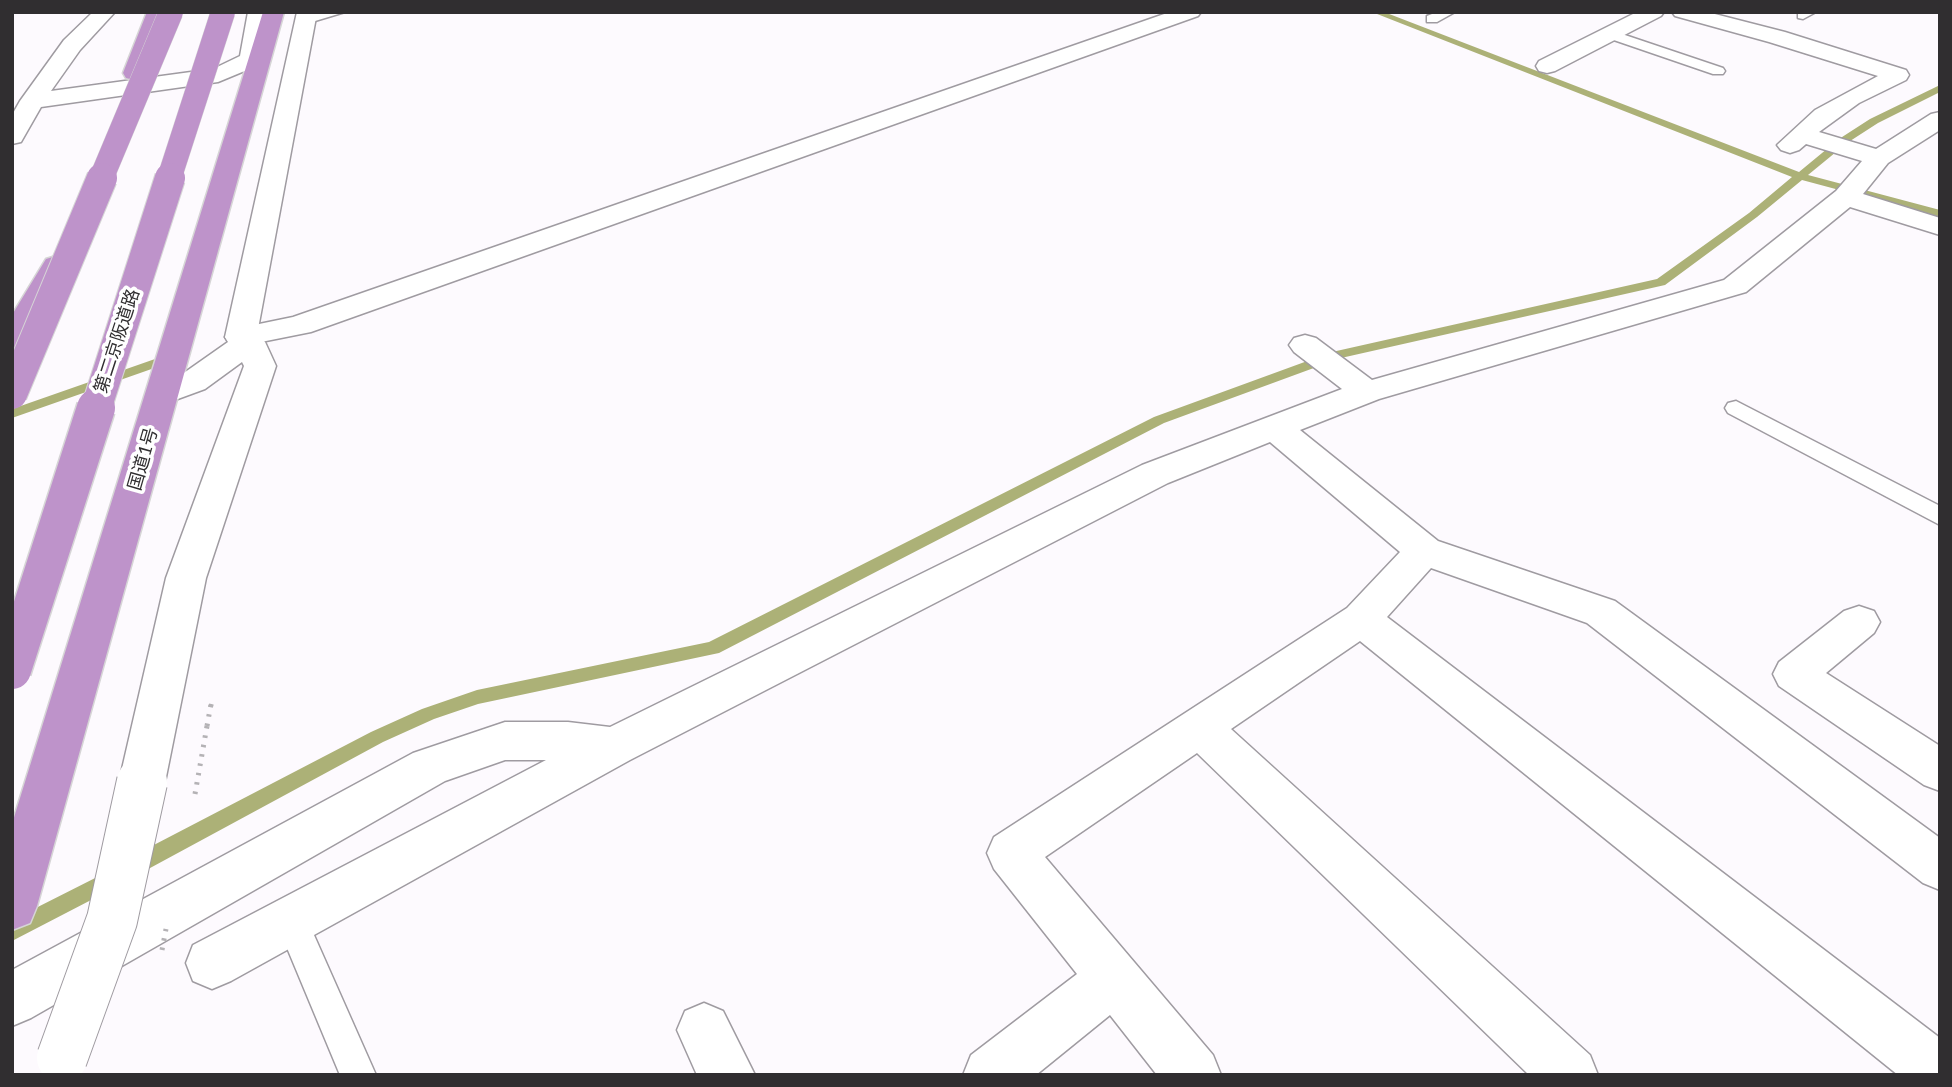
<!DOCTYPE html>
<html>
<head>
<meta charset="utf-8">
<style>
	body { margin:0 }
	#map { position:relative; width:1952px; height:1087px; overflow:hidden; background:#fdfafe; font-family:Lato,sans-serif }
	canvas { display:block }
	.frame { position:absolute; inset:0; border:14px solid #302e30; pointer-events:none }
</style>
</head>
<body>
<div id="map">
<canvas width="1952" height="1087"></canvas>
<div class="frame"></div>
</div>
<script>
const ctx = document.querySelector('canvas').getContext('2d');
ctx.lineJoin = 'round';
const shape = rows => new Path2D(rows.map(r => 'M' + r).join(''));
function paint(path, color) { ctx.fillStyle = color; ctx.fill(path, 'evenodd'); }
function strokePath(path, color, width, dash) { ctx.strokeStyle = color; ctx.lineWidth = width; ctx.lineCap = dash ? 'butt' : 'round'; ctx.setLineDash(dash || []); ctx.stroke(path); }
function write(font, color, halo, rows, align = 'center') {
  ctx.font = font + ' Lato,"Noto Sans JP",sans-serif'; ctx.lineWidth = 7; ctx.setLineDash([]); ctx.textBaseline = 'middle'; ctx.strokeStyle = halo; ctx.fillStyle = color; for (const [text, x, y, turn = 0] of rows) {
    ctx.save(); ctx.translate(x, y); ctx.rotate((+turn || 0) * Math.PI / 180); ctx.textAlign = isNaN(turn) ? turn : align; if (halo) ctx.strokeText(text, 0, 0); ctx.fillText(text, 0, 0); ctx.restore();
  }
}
paint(shape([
	[1372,12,1384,12,1799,172,1839,139,1870,119,1940,85,1940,92,1878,123,1847,143,1808,175,1940,210,1940,217,1802,180,1757,217,1665,285,1341,358,1164,423,719,653,478,704,434,719,383,742,139,874,132,876,125,874,122,867,125,860,371,732,422,709,477,690,709,642,1154,417,1332,352,1657,279,1749,213,1792,177,1372,12],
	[175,352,180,353,180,359,12,418,12,409,175,352],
	[113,869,120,871,123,878,120,885,12,941,12,920,113,869]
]), '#acb177');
const lane = shape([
	[321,12,345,12,305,24,298,20,321,12],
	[1437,12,1455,12,1437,22,1427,22,1427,16,1437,12],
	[1798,12,1816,12,1803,19,1798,18,1798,12],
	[1610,30,1723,68,1725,71,1723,74,1713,74,1605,37,1605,31,1610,30],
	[1736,401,1940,506,1940,525,1728,413,1725,408,1728,403,1736,401],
	[291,904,302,908,376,1075,340,1075,275,919,280,908,291,904]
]);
const street = shape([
	[93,12,115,12,80,50,51,91,213,69,240,56,248,12,268,12,262,60,259,65,218,82,41,107,21,142,12,144,12,115,20,101,64,40,93,12],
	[1170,12,1201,12,1198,16,311,332,241,346,230,344,225,337,230,330,293,317,1170,12],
	[1637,12,1664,12,1661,16,1555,71,1547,73,1539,71,1536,66,1539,61,1637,12],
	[1672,12,1707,12,1785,32,1906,70,1909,75,1906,80,1859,103,1819,132,1876,149,1931,114,1940,112,1940,130,1888,163,1863,194,1940,218,1940,235,1850,207,1746,292,1379,399,1300,430,1438,541,1615,601,1940,838,1940,890,1923,883,1587,623,1431,568,1387,617,1940,1038,1940,1075,1898,1075,1360,641,1231,729,1590,1055,1598,1075,1529,1075,1197,753,1045,857,1213,1055,1221,1075,1157,1075,1110,1015,1036,1075,963,1075,971,1055,1077,974,994,869,987,853,994,837,1347,608,1400,552,1270,442,1168,483,630,760,231,981,212,989,193,981,186,963,193,945,546,760,505,760,445,781,31,1018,12,1026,12,970,413,753,505,722,568,722,610,727,1142,465,1342,389,1294,352,1289,345,1294,338,1305,335,1316,338,1372,380,1724,280,1836,191,1862,161,1806,144,1799,150,1790,153,1781,150,1777,145,1815,110,1878,76,1769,42,1675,16,1672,12],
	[1859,606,1874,611,1880,622,1874,633,1826,673,1940,746,1940,791,1924,785,1779,686,1773,674,1779,662,1844,611,1859,606],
	[704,1003,723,1011,755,1075,697,1075,677,1030,685,1011,704,1003]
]);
const secondary = shape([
	[297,12,317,12,257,334,265,342,276,366,206,578,165,782,158,796,142,802,126,796,119,782,166,578,244,366,242,362,205,389,175,400,163,403,151,400,146,393,151,386,181,375,228,342,225,337,297,12]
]);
const highway = shape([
	[147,12,168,12,145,73,142,78,134,80,126,78,123,73,147,12],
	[263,12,284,12,37,906,30,923,12,930,12,824,263,12],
	[56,256,66,259,71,265,28,342,23,349,12,351,12,315,46,259,56,256]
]);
strokePath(lane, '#9f9ba1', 3);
strokePath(street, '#9f9ba1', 3);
strokePath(secondary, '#9f9ba1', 3);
strokePath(highway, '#d6d5d6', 3);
strokePath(shape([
	[211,706,212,701]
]), '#b4b2b5', 4.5, [2, 5]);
strokePath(shape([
	[207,726,211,704]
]), '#b4b2b5', 5, [2.5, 7]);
paint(lane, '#fff');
paint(street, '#fff');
paint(secondary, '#fff');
paint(highway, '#be93ca');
const secondaryBridge = shape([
	[62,1058,112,920,142,782]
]);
const highwayBridgeFar2 = shape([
	[101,179,171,12],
	[169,179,223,12]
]);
const highwayBridgeFar1 = shape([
	[12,394,102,178],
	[96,409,170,178]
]);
const highwayBridge = shape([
	[12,670,96,408]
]);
strokePath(secondaryBridge, '#9f9ba1', 52, []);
strokePath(highwayBridgeFar2, '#d6d5d6', 25, []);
strokePath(highwayBridgeFar1, '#d6d5d6', 32, []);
strokePath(highwayBridge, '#d6d5d6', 41, []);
strokePath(shape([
	[195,794,207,726],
	[162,950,166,929]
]), '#b4b2b5', 5, [2.5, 7]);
strokePath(secondaryBridge, '#fff', 50);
strokePath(highwayBridgeFar2, '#be93ca', 24);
strokePath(highwayBridgeFar1, '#be93ca', 30);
strokePath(highwayBridge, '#be93ca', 38);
write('18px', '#302e30', '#fff', [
	["第二京阪道路",117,341,-72],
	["国道1号",143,459,-74]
]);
</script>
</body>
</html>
